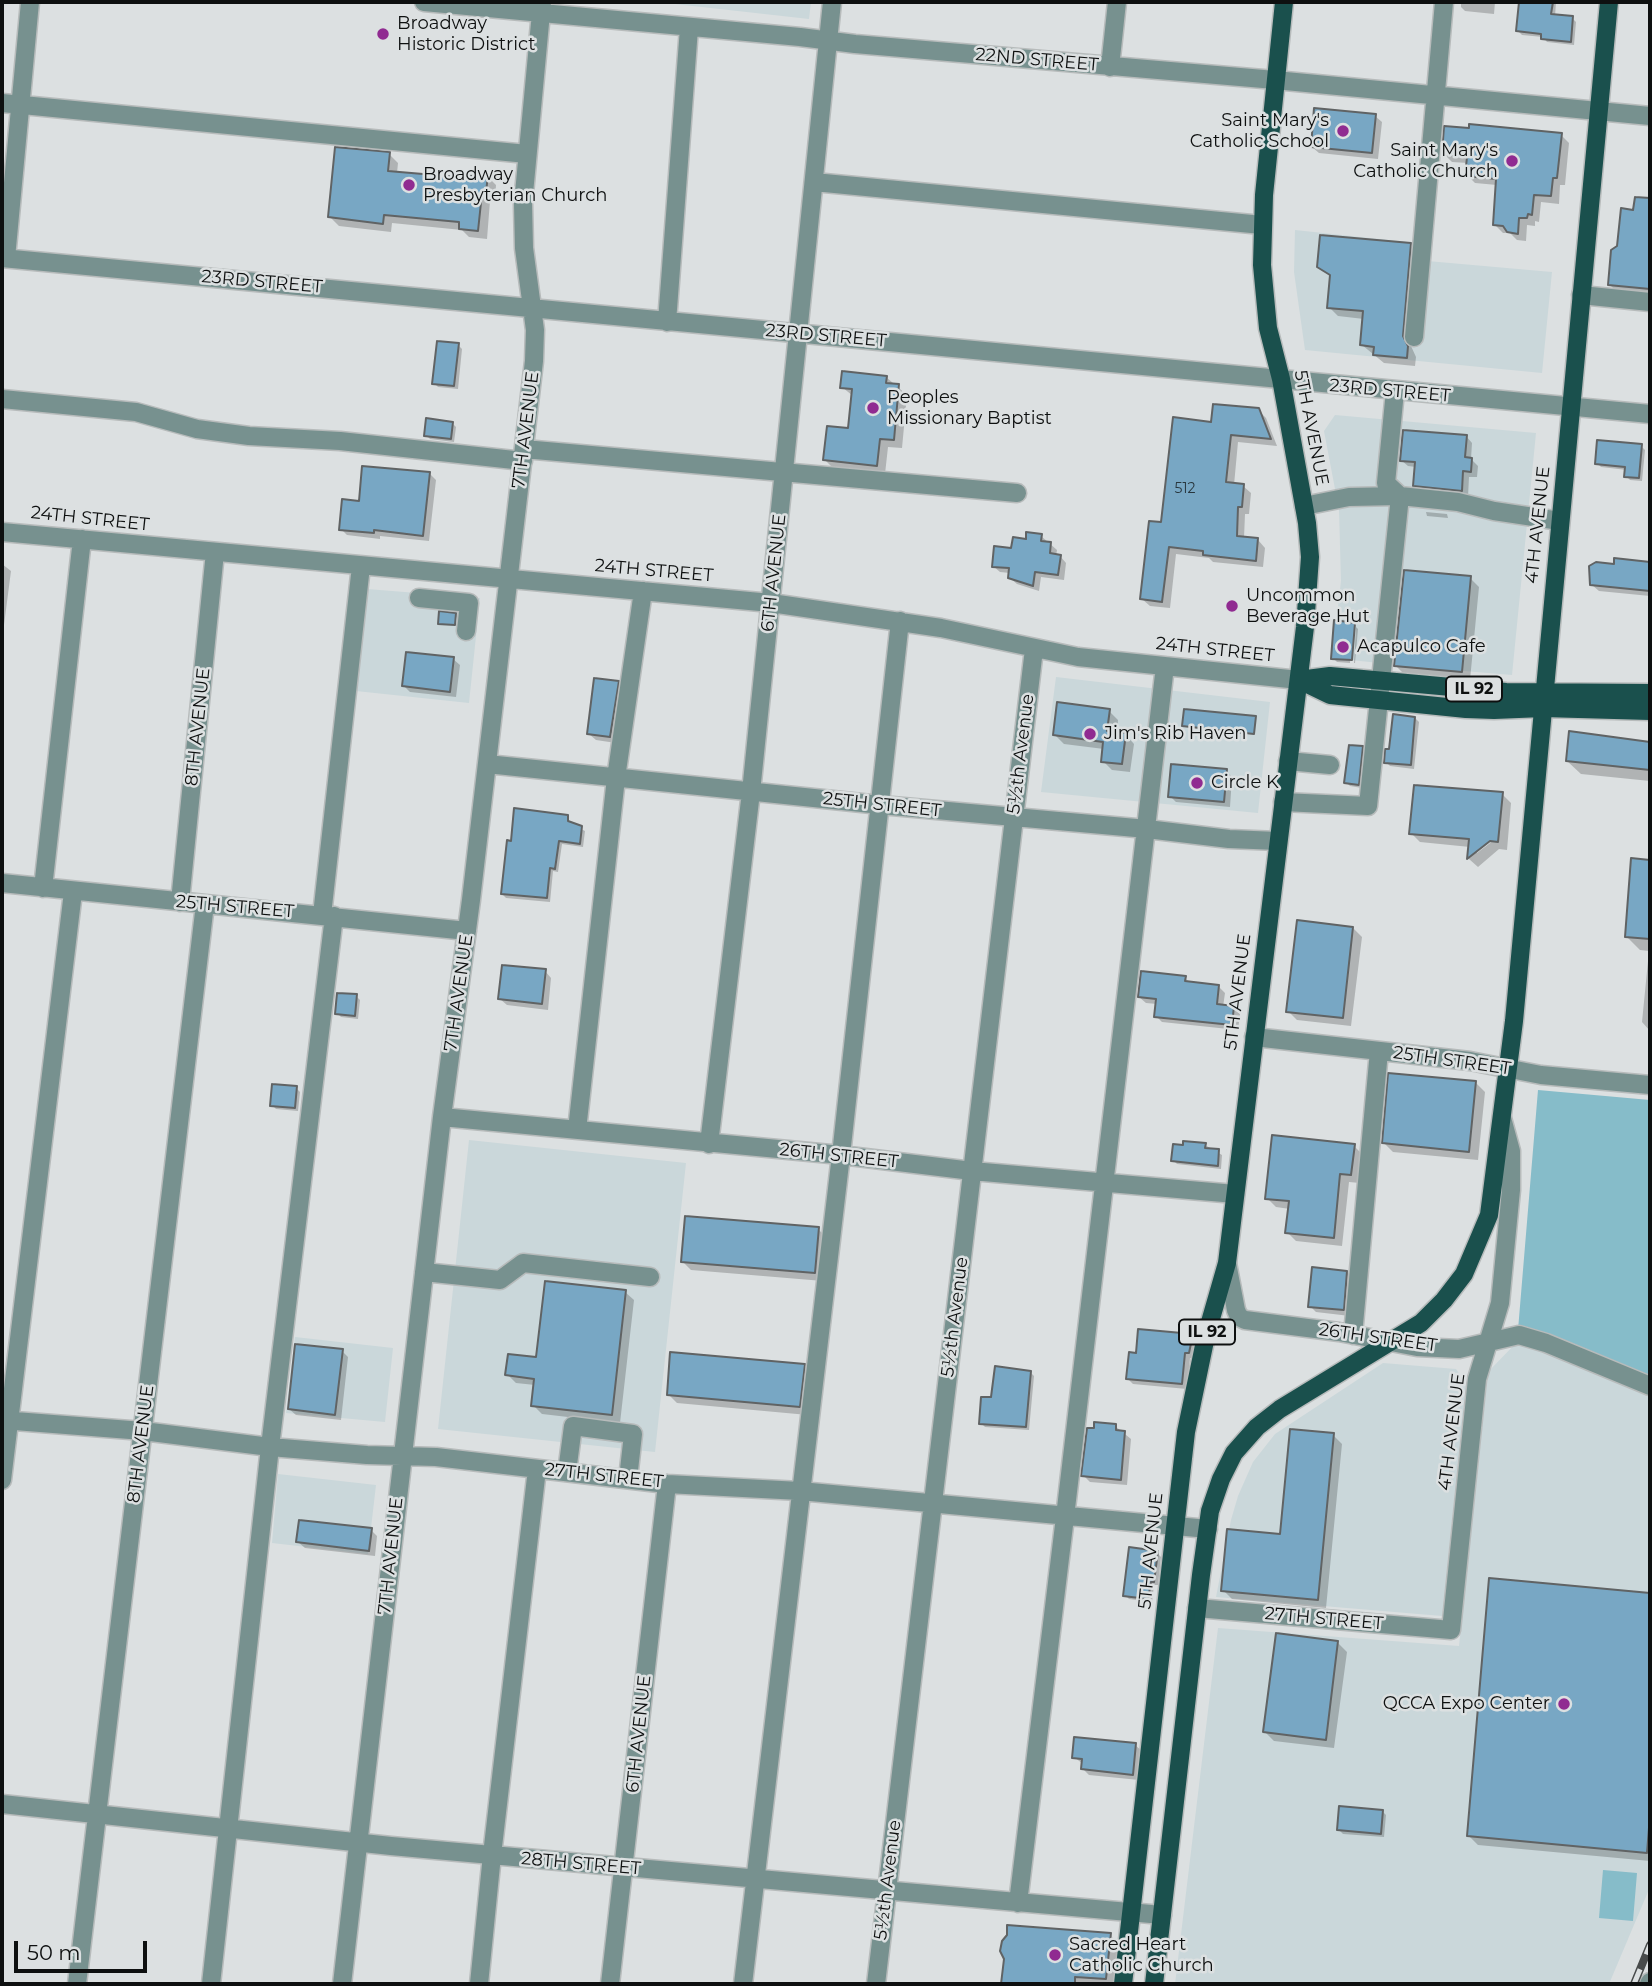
<!DOCTYPE html>
<html>
<head>
<meta charset="utf-8">
<style>
	body { margin:0 }
	#map { position:relative; width:1652px; height:1986px; overflow:hidden; background:#dce0e1; font-family:Montserrat,sans-serif }
	canvas { display:block }
	.frame { position:absolute; inset:0; border:4px solid #0e1010; pointer-events:none }
	.scale { position:absolute; left:14px; top:1941px; width:133px; height:32px; box-sizing:border-box; border:4px solid #0e1010; border-top:0; padding-left:9px; font-size:21px; line-height:24px; white-space:nowrap; color:#0e1010; -webkit-text-stroke:5px #dce0e1; paint-order:stroke }
</style>
</head>
<body>
<div id="map">
<canvas width="1652" height="1986"></canvas>
<div class="frame"></div>
<div class="scale">50 m</div>
</div>
<script>
const ctx = document.querySelector('canvas').getContext('2d');
ctx.lineJoin = 'round';
function paint(path, color) { ctx.fillStyle = color; ctx.fill(path, 'evenodd'); }
const shape = rows => new Path2D(rows.map(r => 'M' + r).join(''));
function strokePath(path, color, width, dash) { ctx.strokeStyle = color; ctx.lineWidth = width; ctx.lineCap = dash ? 'butt' : 'round'; ctx.setLineDash(dash || []); ctx.stroke(path); }
function write(font, color, halo, rows, align = 'center') {
  ctx.font = font + ' Montserrat,sans-serif'; ctx.lineWidth = 5; ctx.setLineDash([]); ctx.textBaseline = 'middle'; ctx.strokeStyle = halo; ctx.fillStyle = color; for (const [text, x, y, turn = 0] of rows) {
    ctx.save(); ctx.translate(x, y); ctx.rotate((+turn || 0) * Math.PI / 180); ctx.textAlign = isNaN(turn) ? turn : align; if (halo) ctx.strokeText(text, 0, 0); ctx.fillText(text, 0, 0); ctx.restore();
  }
}
paint(shape([
	[657,2,811,2,809,19],
	[1295,230,1417,243,1416,260,1552,272,1542,373,1305,350,1294,272],
	[1335,415,1536,433,1512,675,1392,665,1406,517,1379,663,1332,658,1341,581,1339,510,1324,431],
	[367,589,480,598,469,703,356,691],
	[1056,677,1270,702,1258,813,1041,792],
	[469,1140,686,1163,655,1452,438,1429],
	[295,1337,393,1348,385,1422,286,1413],
	[1517,1342,1650,1395,1650,1887,1609,1984,1175,1984,1218,1628,1459,1646,1488,1372],
	[1383,1363,1456,1369,1466,1384,1442,1616,1216,1597,1231,1520,1238,1496,1253,1462,1275,1434],
	[278,1474,376,1485,368,1554,272,1543]
]), '#cad7da');
paint(shape([
	[1538,1090,1650,1100,1650,1395,1517,1342],
	[1603,1870,1637,1873,1633,1921,1599,1918]
]), '#86bcc9');
paint(shape([
	[1461,2,1495,2,1494,14,1465,11,1461,7],
	[1504,2,1556,2,1555,17,1572,18,1576,22,1574,45,1547,42,1543,37,1522,35,1518,31,1520,3],
	[1375,116,1382,122,1378,159,1319,153,1312,147],
	[1561,135,1569,143,1565,185,1560,185,1559,204,1541,202,1539,222,1535,221,1535,226,1527,225,1526,241,1517,240,1510,233,1503,233,1495,225,1497,185,1475,183,1467,175,1468,163,1452,162,1444,154],
	[389,154,398,163,397,173,459,179,487,176,496,185,495,201,490,201,487,239,469,237,462,230,392,223,391,232,339,226,330,217],
	[1636,199,1650,200,1650,297,1618,293,1609,284,1619,247,1635,212],
	[1410,245,1419,254,1411,346,1416,357,1415,366,1384,363,1362,345,1364,319,1338,316,1329,307,1331,277,1319,266],
	[458,345,462,349,458,389,438,387,434,383],
	[886,377,907,395,902,448,888,447,885,474,834,469,825,460,850,430,853,396,842,387],
	[1258,410,1266,418,1277,446,1238,442,1234,485,1243,486,1251,493,1249,514,1245,514,1244,538,1258,540,1265,548,1263,567,1213,562,1209,558,1176,554,1170,608,1150,606,1142,599,1162,524,1213,424],
	[452,423,456,427,454,442,430,439,426,435],
	[1466,436,1472,443,1471,459,1478,466,1477,477,1469,477,1468,497,1421,492,1415,485,1416,467,1408,466,1401,460],
	[1641,446,1645,450,1642,481,1630,480,1626,476,1627,470,1601,467,1597,463],
	[429,473,436,480,429,541,380,536,380,539,347,535,341,529,360,503],
	[1426,512,1447,514,1448,518,1427,516],
	[1041,536,1057,550,1056,556,1060,556,1066,563,1064,580,1041,577,1039,591,1017,584,1010,578,1010,573,1000,572,993,566,1027,541],
	[1616,560,1650,564,1650,596,1599,591,1592,585,1615,566],
	[2,564,11,571,4,625,2,625],
	[1470,578,1479,587,1470,680,1405,675,1396,666],
	[1353,624,1350,663,1337,662,1333,658],
	[1356,627,1358,629,1355,663,1354,663],
	[453,659,460,665,456,697,410,692,404,686],
	[618,683,624,689,616,743,596,740,589,734],
	[1109,711,1118,720,1117,734,1126,735,1134,744,1130,772,1112,770,1103,761,1104,749,1064,744,1055,735],
	[1255,718,1255,734,1184,725],
	[1415,718,1419,722,1414,769,1390,766,1386,762],
	[1570,733,1650,743,1650,781,1581,774,1567,761],
	[1362,748,1366,752,1362,788,1350,786,1346,782],
	[1226,770,1232,777,1230,807,1176,802,1170,796],
	[1502,794,1511,803,1507,850,1499,849,1478,867,1469,859,1470,847,1420,842,1411,833],
	[1495,834,1498,837,1477,853,1477,849],
	[567,816,571,824,585,831,583,847,562,844,558,872,553,871,550,902,506,898,502,894],
	[1633,860,1650,861,1650,1031,1642,1022,1649,951,1640,950,1626,936],
	[1353,928,1362,937,1351,1026,1297,1020,1288,1011],
	[545,971,551,978,548,1010,507,1005,500,999],
	[1185,978,1190,983,1218,986,1225,993,1223,1007,1233,1008,1240,1014,1238,1030,1162,1022,1156,1016,1157,1004,1146,1003,1139,997],
	[356,996,360,1000,358,1019,341,1017,337,1013],
	[1476,1083,1485,1092,1478,1160,1393,1152,1384,1143],
	[296,1088,300,1092,298,1111,276,1109,272,1105],
	[1205,1145,1222,1155,1221,1169,1177,1164,1173,1160],
	[1354,1146,1363,1155,1360,1183,1349,1182,1342,1246,1296,1241,1287,1232,1290,1209,1276,1207,1267,1198],
	[818,1229,827,1238,823,1281,691,1270,682,1261],
	[1347,1272,1353,1279,1350,1316,1316,1312,1310,1306],
	[625,1292,634,1300,620,1423,542,1414,533,1405,535,1385,516,1383,507,1374,538,1359],
	[1192,1336,1197,1341,1194,1358,1190,1358,1187,1389,1133,1384,1128,1379,1138,1354],
	[342,1351,348,1357,341,1420,296,1415,289,1409],
	[804,1366,813,1374,808,1415,677,1403,668,1394],
	[1030,1372,1034,1376,1029,1430,985,1427,981,1423],
	[1115,1426,1131,1439,1127,1485,1090,1482,1083,1475],
	[1333,1435,1342,1444,1326,1608,1232,1599,1223,1590,1282,1536],
	[371,1530,377,1536,375,1556,305,1548,298,1542],
	[1157,1553,1161,1557,1158,1585,1154,1585,1152,1602,1129,1599,1125,1595],
	[1491,1580,1650,1595,1650,1861,1478,1845,1469,1836],
	[1338,1643,1347,1652,1334,1748,1274,1741,1265,1732],
	[1135,1745,1142,1751,1139,1780,1089,1775,1083,1769,1083,1764,1074,1757],
	[1382,1811,1386,1815,1384,1837,1343,1834,1339,1830],
	[1008,1935,1110,1935,1119,1944,1115,1984,1003,1984]
]), '#0003');
const building = shape([
	[1519,2,1553,2,1551,14,1573,16,1571,42,1541,39,1541,34,1516,31,1519,2],
	[1314,108,1376,114,1372,153,1311,147,1314,108],
	[1469,124,1562,133,1557,178,1553,178,1551,196,1534,195,1532,215,1528,214,1527,218,1519,218,1518,234,1507,232,1503,226,1493,225,1496,179,1465,176,1467,157,1442,154,1444,126,1469,128,1469,124],
	[335,147,390,152,388,171,458,177,458,175,473,176,473,173,488,174,486,193,482,193,478,231,459,229,459,222,384,215,383,224,328,217,335,147],
	[1635,197,1650,198,1650,289,1608,285,1611,250,1617,246,1621,208,1633,210,1635,197],
	[1320,235,1411,243,1403,336,1408,346,1407,358,1373,355,1374,347,1360,345,1363,311,1327,308,1330,275,1317,267,1320,235],
	[437,341,459,343,454,386,432,384,437,341],
	[842,371,887,376,886,383,899,384,894,440,880,439,877,466,823,460,827,426,848,428,852,389,840,388,842,371],
	[1213,404,1259,408,1271,439,1231,435,1226,482,1244,484,1242,507,1238,507,1237,536,1258,538,1256,561,1203,555,1203,551,1169,547,1162,602,1140,599,1149,521,1161,522,1173,417,1211,422,1213,404],
	[426,418,453,422,451,439,424,436,426,418],
	[1403,430,1467,435,1465,457,1472,458,1471,472,1463,471,1462,491,1413,486,1415,462,1400,461,1403,430],
	[1597,440,1642,444,1639,478,1624,477,1625,467,1595,464,1597,440],
	[362,466,430,472,423,536,374,530,374,533,339,530,342,499,359,501,362,466],
	[1026,532,1042,534,1041,541,1051,542,1050,553,1061,555,1058,575,1035,572,1033,586,1008,578,1009,568,992,567,994,546,1011,548,1013,537,1026,539,1026,532],
	[1614,558,1650,562,1650,591,1590,585,1589,566,1596,562,1614,564,1614,558],
	[1404,570,1471,576,1462,672,1394,666,1404,570],
	[439,611,456,613,455,625,438,624,439,611],
	[1334,620,1355,623,1352,660,1331,659,1334,620],
	[406,652,454,657,450,692,402,686,406,652],
	[594,678,619,681,610,737,587,734,594,678],
	[1057,702,1110,709,1107,731,1126,733,1122,764,1101,762,1103,742,1053,735,1057,702],
	[1184,709,1256,716,1254,734,1182,726,1184,709],
	[1393,714,1415,717,1411,765,1384,763,1385,749,1389,749,1393,714],
	[1569,731,1650,742,1650,770,1566,761,1569,731],
	[1349,745,1363,746,1359,785,1344,783,1349,745],
	[1171,764,1227,769,1224,802,1168,797,1171,764],
	[1414,785,1503,792,1498,842,1490,841,1467,859,1469,839,1409,834,1414,785],
	[514,808,568,815,568,821,582,826,580,844,559,841,555,869,550,868,547,898,501,894,507,840,511,841,514,808],
	[1631,858,1650,860,1650,939,1625,937,1631,858],
	[1297,920,1353,927,1343,1018,1286,1012,1297,920],
	[502,965,546,969,542,1004,498,999,502,965],
	[1141,971,1186,976,1185,981,1219,985,1217,1004,1234,1006,1232,1025,1154,1017,1156,999,1138,997,1141,971],
	[337,993,357,994,355,1016,335,1014,337,993],
	[1388,1073,1476,1081,1469,1152,1382,1143,1388,1073],
	[272,1084,297,1086,295,1108,270,1106,272,1084],
	[1272,1135,1355,1144,1351,1175,1340,1174,1334,1238,1285,1233,1289,1201,1265,1199,1272,1135],
	[1183,1141,1206,1143,1205,1148,1219,1149,1218,1166,1171,1161,1173,1144,1183,1145,1183,1141],
	[685,1216,819,1227,815,1273,681,1262,685,1216],
	[1312,1267,1347,1271,1344,1310,1308,1307,1312,1267],
	[545,1281,626,1290,612,1415,531,1406,534,1379,505,1375,508,1354,536,1357,545,1281],
	[1138,1329,1193,1334,1189,1353,1185,1353,1182,1384,1126,1379,1129,1352,1136,1353,1138,1329],
	[295,1344,343,1349,335,1415,288,1409,295,1344],
	[670,1352,805,1364,800,1407,667,1395,670,1352],
	[995,1366,1031,1371,1026,1427,979,1424,981,1397,991,1397,995,1366],
	[1094,1422,1116,1424,1116,1430,1125,1431,1121,1480,1081,1476,1087,1428,1094,1428,1094,1422],
	[1290,1429,1334,1433,1318,1600,1221,1591,1227,1529,1280,1534,1290,1429],
	[299,1520,372,1528,369,1551,296,1542,299,1520],
	[1129,1547,1158,1551,1154,1582,1151,1582,1148,1599,1123,1596,1129,1547],
	[1489,1578,1650,1593,1650,1815,1647,1853,1467,1836,1489,1578],
	[1276,1633,1338,1641,1326,1740,1263,1732,1276,1633],
	[1074,1737,1136,1743,1133,1775,1081,1769,1082,1759,1072,1758,1074,1737],
	[1339,1806,1383,1810,1381,1834,1337,1830,1339,1806],
	[1007,1925,1111,1933,1106,1979,1075,1977,1075,1984,1001,1984,1004,1959,1000,1951,1002,1941,1007,1935,1007,1925]
]);
paint(building, '#78a7c4');
strokePath(building, '#606364', 2);
const minor = shape([
	[424,2,800,37,855,44,1275,80,1650,116],
	[1110,67,1117,2],
	[2,103,527,154],
	[814,182,1262,225],
	[2,258,1650,414],
	[6,258,30,2],
	[1581,295,1650,302],
	[667,322,689,28],
	[1414,337,1444,2],
	[1395,391,1386,483,1400,496,1458,502,1494,511,1560,521],
	[2,399,136,412,197,429,249,436,340,441,523,461],
	[524,449,1017,493],
	[2,532,771,603,941,628,1078,657,1299,680],
	[419,598,469,603,466,631],
	[1288,761,1330,765],
	[487,764,881,805,1147,829,1229,839,1278,841],
	[1283,802,1368,806,1400,496,1349,497,1304,506],
	[2,883,467,931],
	[43,888,82,539],
	[180,902,215,552],
	[322,915,361,566],
	[1254,1037,1470,1061,1541,1075,1650,1085],
	[442,1117,841,1155,972,1171,1235,1194],
	[577,1130,616,778,643,591],
	[709,1144,751,792,832,2],
	[1227,1263,1236,1310,1239,1317,1245,1320,1339,1332,1417,1347,1459,1349,1519,1335,1546,1343,1650,1386],
	[424,1272,500,1280,523,1263,650,1277],
	[1353,1335,1379,1051],
	[2,1420,143,1431,270,1447,367,1455,436,1457,667,1484,800,1491,1208,1529],
	[567,1472,573,1426,633,1434,628,1479],
	[2,1480,73,892],
	[1197,1608,1451,1630,1477,1379,1500,1303,1511,1190,1511,1151,1502,1118],
	[2,1804,391,1846,1162,1915],
	[1018,1903,1065,1517,1165,666],
	[77,1984,205,904],
	[211,1984,270,1447,334,916],
	[342,1984,442,1117,471,900,534,361,535,330,524,248,523,204,542,2],
	[479,1984,492,1855,537,1469],
	[610,1984,667,1484],
	[743,1984,841,1155,900,621],
	[876,1984,1034,649],
	[1649,1984,1650,1982]
]);
const major = shape([
	[1299,680,1330,695,1466,709,1494,710,1543,708,1650,711],
	[1299,680,1330,676,1506,692,1650,693],
	[1123,1984,1186,1432,1206,1336,1227,1263,1305,627,1310,557,1307,523,1281,379,1268,328,1262,265,1264,195,1284,2],
	[1154,1984,1201,1575,1210,1511,1221,1479,1234,1453,1257,1427,1280,1409,1421,1323,1444,1300,1464,1274,1489,1215,1514,1021,1609,2]
]);
strokePath(minor, '#b7bbbb', 21);
strokePath(major, '#b7bbbb', 21);
strokePath(minor, '#77918f', 18);
strokePath(major, '#1a504d', 18);
const rail = shape([
	[1634,1984,1650,1945]
]);
strokePath(rail, '#484b4b', 8);
strokePath(rail, '#dce0e1', 5, [16]);
for (const [x, y, r, color] of [
	[383,34,7,"#902b91"],
	[1343,131,7,"#902b91"],
	[1512,161,7,"#902b91"],
	[409,185,7,"#902b91"],
	[873,408,7,"#902b91"],
	[1232,606,7,"#902b91"],
	[1343,647,7,"#902b91"],
	[1090,734,7,"#902b91"],
	[1197,783,7,"#902b91"],
	[1564,1704,7,"#902b91"],
	[1055,1955,7,"#902b91"]
]) { const dot = new Path2D(); dot.arc(x, y, r, 0, 2 * Math.PI); ctx.fillStyle = color; ctx.fill(dot); strokePath(dot, '#dce0e1', 2.5); }
write('14px', '#28363d', null, [
	["512",1185,489]
]);
for (const [x, y, w] of [
	[1474,689,56],
	[1207,1332,56]
]) { const box = new Path2D(); box.roundRect(x - w / 2, y - 12.5, w, 25, 5); ctx.fillStyle = '#dce0e1'; ctx.fill(box); strokePath(box, '#0e1010', 2); }
write('bold 16px', '#0e1010', null, [
	["IL 92",1474,689],
	["IL 92",1207,1332]
]);
write('18px', '#0e1010', '#dce0e1', [
	["Broadway",397,24],
	["Historic District",397,45],
	["Saint Mary's",1329,121,"right"],
	["Catholic School",1329,142,"right"],
	["Saint Mary's",1498,151,"right"],
	["Catholic Church",1498,172,"right"],
	["Broadway",423,175],
	["Presbyterian Church",423,196],
	["Peoples",887,398],
	["Missionary Baptist",887,419],
	["Uncommon",1246,596],
	["Beverage Hut",1246,617],
	["Acapulco Cafe",1357,647],
	["Jim's Rib Haven",1104,734],
	["Circle K",1211,783],
	["QCCA Expo Center",1550,1704,"right"],
	["Sacred Heart",1069,1945],
	["Catholic Church",1069,1966]
], 'left');
write('18px', '#0e1010', '#dce0e1', [
	["22ND STREET",1037,60,5],
	["23RD STREET",262,282,5],
	["23RD STREET",826,336,5],
	["23RD STREET",1390,391,5],
	["5TH AVENUE",1311,428,79],
	["7TH AVENUE",526,430,-83],
	["24TH STREET",90,519,6],
	["4TH AVENUE",1538,525,-84],
	["24TH STREET",654,571,5],
	["6TH AVENUE",774,573,-84],
	["24TH STREET",1215,650,6],
	["8TH AVENUE",198,727,-84],
	["5½th Avenue",1021,754,-83],
	["25TH STREET",882,805,6],
	["25TH STREET",235,907,5],
	["5TH AVENUE",1238,992,-83],
	["7TH AVENUE",459,993,-82],
	["25TH STREET",1452,1061,8],
	["26TH STREET",839,1156,6],
	["5½th Avenue",955,1317,-83],
	["26TH STREET",1378,1338,8],
	["4TH AVENUE",1452,1432,-83],
	["8TH AVENUE",141,1444,-83],
	["27TH STREET",604,1476,6],
	["5TH AVENUE",1151,1551,-84],
	["7TH AVENUE",391,1556,-84],
	["27TH STREET",1324,1619,5],
	["6TH AVENUE",639,1734,-84],
	["28TH STREET",581,1864,5],
	["5½th Avenue",888,1880,-83]
]);
</script>
</body>
</html>
